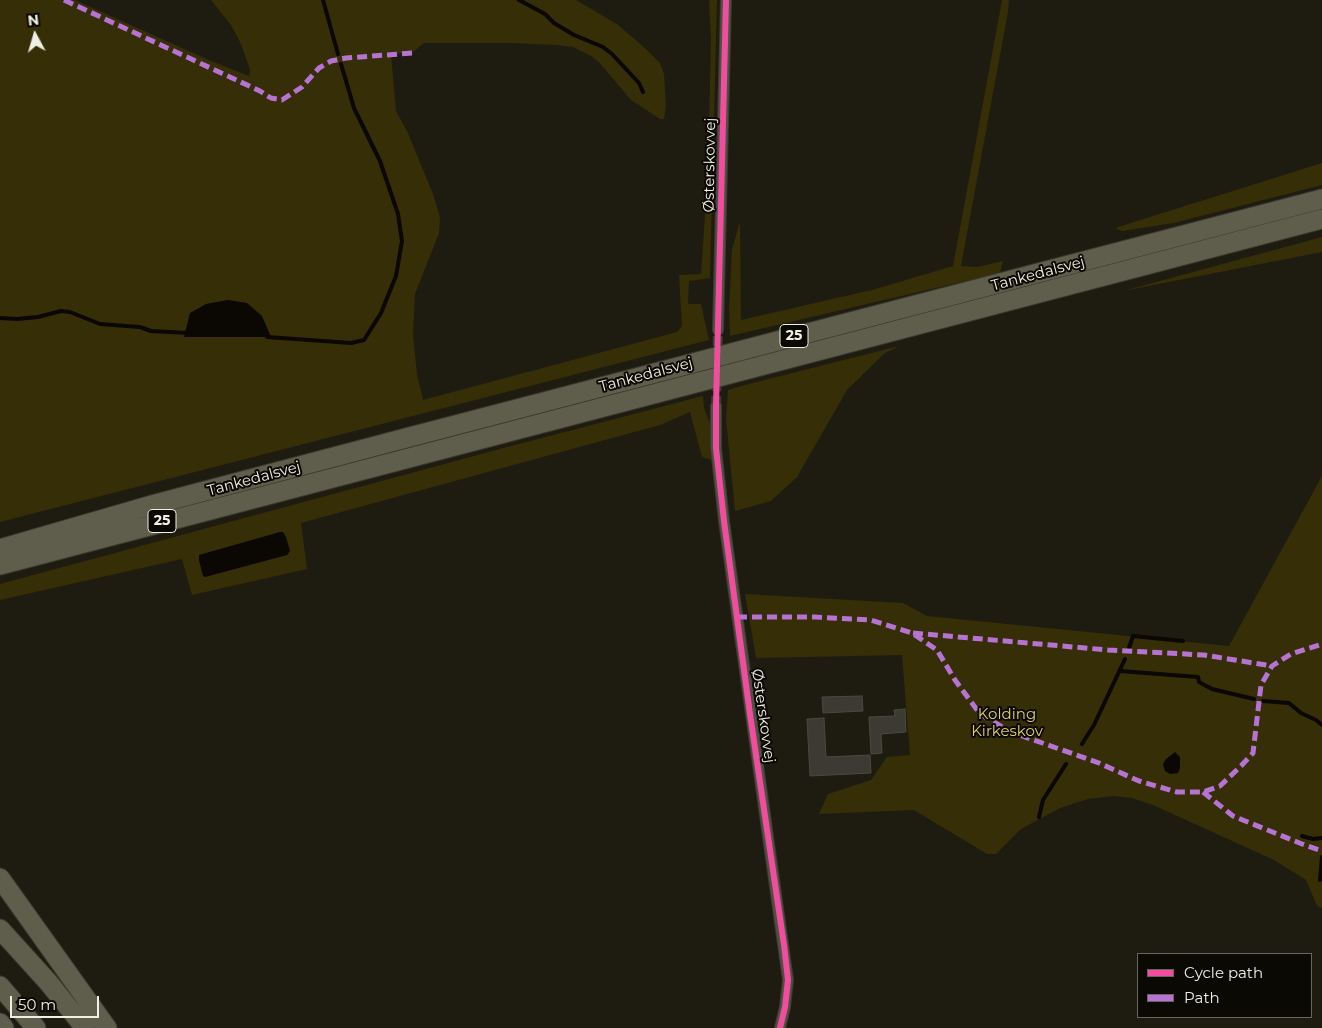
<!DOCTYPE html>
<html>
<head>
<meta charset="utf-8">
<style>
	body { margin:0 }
	#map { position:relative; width:1322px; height:1028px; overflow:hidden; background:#1e1c11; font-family:Montserrat,sans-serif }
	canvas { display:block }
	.legend { position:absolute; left:1137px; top:953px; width:175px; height:65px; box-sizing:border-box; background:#0b0903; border:1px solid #67655d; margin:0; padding:6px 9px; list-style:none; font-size:15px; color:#f1efe3 }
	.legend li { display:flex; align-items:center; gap:10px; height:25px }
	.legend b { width:25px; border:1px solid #67655d }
	.north { position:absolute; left:10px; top:10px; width:50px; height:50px; -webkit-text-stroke:4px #0b0903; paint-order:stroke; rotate:354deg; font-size:14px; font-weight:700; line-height:20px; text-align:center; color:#f1efe3 }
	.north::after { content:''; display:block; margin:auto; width:18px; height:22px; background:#f1efe3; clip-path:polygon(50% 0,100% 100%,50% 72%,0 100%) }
	.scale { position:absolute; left:10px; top:996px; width:89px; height:22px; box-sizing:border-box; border:2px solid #f1efe3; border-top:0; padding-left:6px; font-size:15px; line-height:18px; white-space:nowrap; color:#f1efe3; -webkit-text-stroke:4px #0b0903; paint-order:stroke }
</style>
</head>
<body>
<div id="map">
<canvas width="1322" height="1028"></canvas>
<ul class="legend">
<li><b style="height:6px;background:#ef4d9e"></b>Cycle path</li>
<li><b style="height:6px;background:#b673d3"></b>Path</li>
</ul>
<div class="north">N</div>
<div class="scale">50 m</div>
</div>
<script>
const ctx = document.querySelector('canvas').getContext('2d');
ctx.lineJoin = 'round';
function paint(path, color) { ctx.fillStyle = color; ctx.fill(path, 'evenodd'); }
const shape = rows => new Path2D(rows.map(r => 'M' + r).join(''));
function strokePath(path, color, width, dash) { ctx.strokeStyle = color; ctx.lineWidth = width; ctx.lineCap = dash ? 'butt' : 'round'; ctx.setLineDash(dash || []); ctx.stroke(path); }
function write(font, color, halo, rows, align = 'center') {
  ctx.font = font + ' Montserrat,sans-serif'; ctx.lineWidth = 4; ctx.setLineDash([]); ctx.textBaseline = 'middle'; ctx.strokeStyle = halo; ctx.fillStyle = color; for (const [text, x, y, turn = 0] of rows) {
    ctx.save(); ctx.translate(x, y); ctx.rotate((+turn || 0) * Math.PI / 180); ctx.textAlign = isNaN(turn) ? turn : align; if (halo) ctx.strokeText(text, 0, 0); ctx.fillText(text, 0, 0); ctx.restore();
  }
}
paint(shape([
	[0,0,75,0,211,61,249,76,250,70,241,44,231,25,211,0,576,0,617,24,646,49,660,63,664,74,666,106,664,119,660,119,631,100,599,62,591,56,573,47,557,45,511,43,424,43,412,53,391,54,396,111,407,131,433,194,440,217,439,233,415,294,413,335,417,374,423,400,677,332,682,326,679,275,701,274,708,172,711,40,709,0,717,0,710,278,689,281,688,304,701,304,709,340,0,522],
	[1002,0,1009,0,1008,12,961,266,977,267,1003,261,1000,273,730,336,729,309,732,249,740,222,741,320,876,289,953,266],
	[1322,163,1322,185,1174,223,1122,231,1115,228],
	[1322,237,1322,252,1123,291],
	[899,346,885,353,847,390,797,477,771,501,735,511,726,419,728,390,741,386],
	[703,396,704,408,710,423,712,460,702,457,690,412,660,425,301,523,307,569,192,595,182,559,0,600,0,584,511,446],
	[1322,476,1322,908,1317,906,1306,880,1274,860,1153,805,1132,798,1113,796,1088,799,1060,808,1021,829,996,854,987,854,914,810,819,814,828,794,871,780,887,757,910,755,902,655,756,658,745,594,903,603,927,616,1229,646]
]), '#352e07');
paint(shape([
	[228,300,247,303,262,316,271,337,184,337,190,313,206,304],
	[280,532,283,532,286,537,290,551,287,555,205,577,203,576,199,560,199,555],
	[1175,752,1180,757,1180,768,1178,773,1170,774,1165,771,1163,764,1166,759]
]), '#0b0702');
strokePath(shape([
	[323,0,338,54],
	[519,0,545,14,554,23,574,35,603,47,612,54,639,83,643,92],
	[0,318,17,319,38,317,61,311,70,312,100,324,140,327,151,331,188,333],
	[267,337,351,343,364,340,381,313,396,276,402,241,398,214,380,161,354,108,341,64],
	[1129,648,1133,636,1183,641],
	[1120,671,1198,677,1199,682,1212,689,1254,699],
	[1263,701,1289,703,1301,713,1316,720,1322,725],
	[1082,744,1094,725,1125,659],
	[1039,817,1043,800,1066,764],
	[1302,836,1313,839,1322,838],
	[1320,880,1322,857]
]), '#0b0702', 4);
const building = shape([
	[862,696,863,711,823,713,822,697,862,696],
	[905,709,906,732,881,734,882,753,871,754,869,717,895,716,894,710,905,709],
	[824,718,826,757,870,755,871,773,810,776,807,719,824,718]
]);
paint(building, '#3c3a32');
strokePath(building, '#4b4940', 1);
strokePath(shape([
	[716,406,718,330]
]), '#3e3c30', 10, [10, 5]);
const street = shape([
	[718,330,726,0],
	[716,406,716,448,724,521,788,980,785,1007,780,1028]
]);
const highway = shape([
	[0,549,152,505,406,438,1322,199],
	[0,565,1322,219],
	[0,878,107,1028],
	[0,929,48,982,85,1028],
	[0,986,36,1028],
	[0,1023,4,1028]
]);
strokePath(street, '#3b392f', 12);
strokePath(highway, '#3b392f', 21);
strokePath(street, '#514f44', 10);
strokePath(highway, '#5f5d4c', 19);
strokePath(shape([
	[64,0,260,91,271,98,282,100,302,87,319,68,331,61,346,58,412,53],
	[737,617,815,617,871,620,912,633,937,650,955,680,980,714,1011,732,1099,763,1139,781,1177,792,1203,792,1220,786,1241,766,1253,753,1261,685,1272,666,1291,654,1322,644],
	[913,633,1108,650,1204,655,1272,666],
	[1203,792,1233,816,1302,844,1322,851]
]), '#b673d3', 5, [10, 5]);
strokePath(shape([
	[726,0,716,406,716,448,724,521,750,714,784,945,788,980,785,1007,780,1028]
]), '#ef4d9e', 6);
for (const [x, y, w] of [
	[794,336,28],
	[162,521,28]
]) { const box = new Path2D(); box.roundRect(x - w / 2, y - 11.5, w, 23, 4); ctx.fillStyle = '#0b0903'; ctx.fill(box); strokePath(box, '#f1efe3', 1); }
write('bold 14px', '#f1efe3', null, [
	["25",794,336],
	["25",162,521]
]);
write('15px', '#f1efe3', '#0b0903', [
	["Østerskovvej",710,165,-89],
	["Tankedalsvej",1038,274,-15],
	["Tankedalsvej",646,375,-15],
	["Tankedalsvej",254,479,-15],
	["Østerskovvej",763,716,82]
]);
write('15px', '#e5d05f', '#0b0903', [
	["Kolding",1007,715],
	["Kirkeskov",1007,732]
]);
</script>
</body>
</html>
